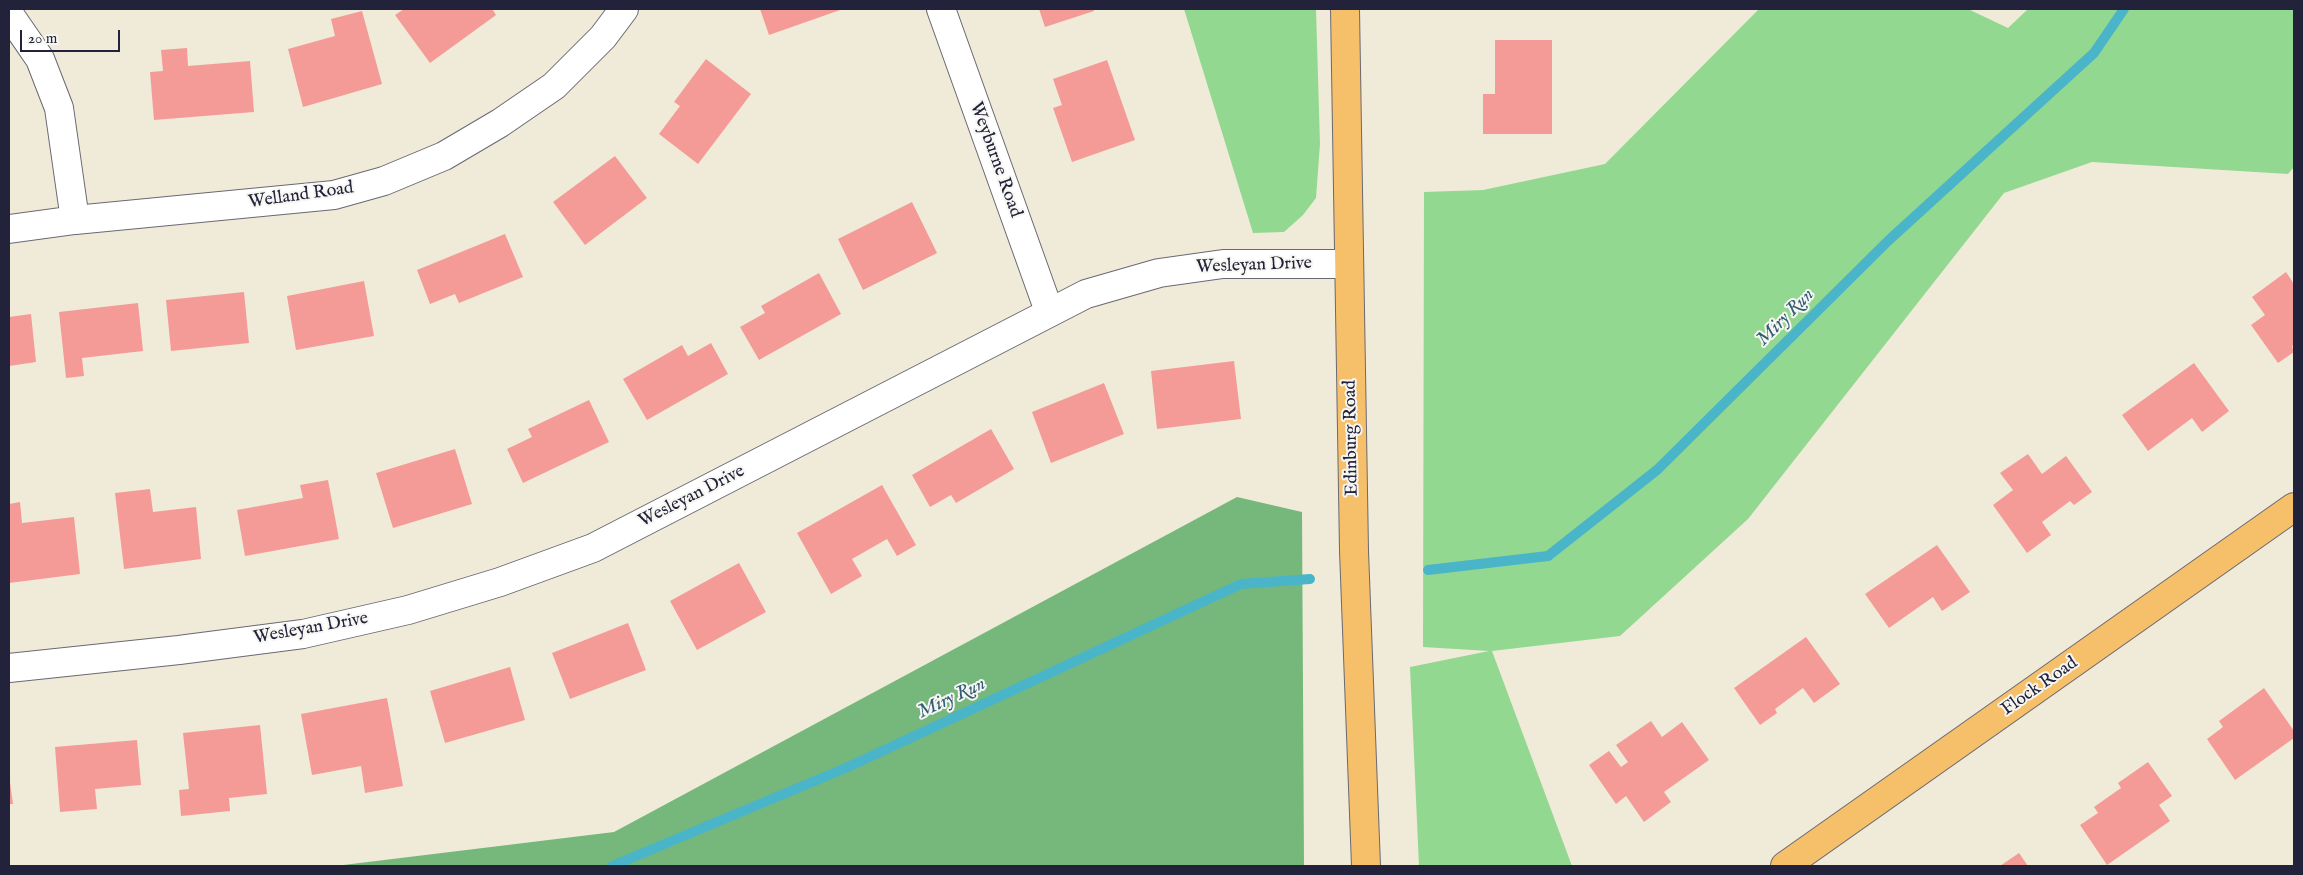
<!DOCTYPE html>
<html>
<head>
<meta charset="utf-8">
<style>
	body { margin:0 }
	#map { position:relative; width:2303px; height:875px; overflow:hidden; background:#f0ebd8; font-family:"IM FELL English",serif }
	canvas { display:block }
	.frame { position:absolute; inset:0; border:10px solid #22223b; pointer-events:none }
	.scale { position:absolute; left:20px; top:30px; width:100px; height:22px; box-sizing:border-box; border:2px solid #22223b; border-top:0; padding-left:6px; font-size:15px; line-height:18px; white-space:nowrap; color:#22223b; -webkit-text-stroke:4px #f6f6f2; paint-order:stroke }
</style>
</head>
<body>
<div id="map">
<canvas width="2303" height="875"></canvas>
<div class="frame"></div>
<div class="scale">20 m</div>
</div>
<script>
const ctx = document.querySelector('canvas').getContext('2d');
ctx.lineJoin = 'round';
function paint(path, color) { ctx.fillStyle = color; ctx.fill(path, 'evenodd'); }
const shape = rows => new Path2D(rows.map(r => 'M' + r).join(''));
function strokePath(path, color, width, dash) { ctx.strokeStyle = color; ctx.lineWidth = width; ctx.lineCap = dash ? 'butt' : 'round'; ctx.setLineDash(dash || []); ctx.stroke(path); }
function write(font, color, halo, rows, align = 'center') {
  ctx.font = font + ' "IM FELL English",serif'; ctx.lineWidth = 4; ctx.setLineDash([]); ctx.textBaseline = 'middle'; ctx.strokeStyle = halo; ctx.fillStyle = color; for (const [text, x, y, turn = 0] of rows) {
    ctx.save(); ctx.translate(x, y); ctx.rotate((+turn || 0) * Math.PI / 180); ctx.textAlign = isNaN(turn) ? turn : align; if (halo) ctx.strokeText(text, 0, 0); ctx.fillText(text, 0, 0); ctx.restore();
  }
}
paint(shape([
	[1184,9,1316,9,1320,144,1316,198,1303,215,1284,232,1253,233],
	[1759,9,1968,9,2008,28,2028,9,2294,9,2294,167,2288,174,2092,162,2004,193,1748,519,1620,636,1492,651,1572,866,1419,866,1410,667,1489,651,1423,647,1424,192,1483,190,1605,164]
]), '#93d891');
paint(shape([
	[1237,497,1302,512,1304,866,335,866,614,832]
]), '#76b87b');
strokePath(shape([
	[1428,570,1548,556,1657,470,1889,240,2094,53,2124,9],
	[612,866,848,767,1241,584,1310,579]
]), '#4ab5c8', 10);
paint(shape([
	[404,9,492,9,496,15,430,63,395,15],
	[760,9,843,9,769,35],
	[1039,9,1093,9,1094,11,1045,27],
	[362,11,382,84,303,107,288,49,335,36,331,19],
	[1495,40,1552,40,1552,134,1483,134,1483,94,1495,94],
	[187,48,188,66,250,61,254,112,154,120,150,72,163,71,161,50],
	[706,59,751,94,698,164,659,134,680,106,674,102],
	[1107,60,1135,140,1072,162,1053,108,1062,105,1053,79],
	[615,156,647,198,585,245,553,202],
	[912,202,937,253,863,290,838,239],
	[505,234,523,277,459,303,455,294,430,304,417,270],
	[2286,272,2294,284,2294,345,2292,346,2294,352,2278,363,2251,325,2265,315,2252,297],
	[819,273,841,314,759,360,740,327,765,313,761,306],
	[364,281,374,336,296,350,287,296],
	[244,292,249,343,171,351,166,300],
	[138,303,143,351,82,358,84,376,66,378,59,312],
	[31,314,36,362,9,366,9,317],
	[711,343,728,374,647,420,623,379,682,345,688,356],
	[1234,361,1241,419,1157,429,1151,371],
	[2194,363,2229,411,2202,432,2192,418,2148,451,2122,415],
	[1104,383,1124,434,1051,463,1032,412],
	[589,400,609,442,523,483,507,449,532,437,528,429],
	[991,429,1014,469,956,503,951,495,930,507,912,475],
	[455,449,472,504,393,528,376,473],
	[2028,454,2042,474,2066,456,2092,492,2074,505,2070,501,2042,522,2051,535,2027,553,1993,505,2013,490,2000,473],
	[328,480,339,539,245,556,237,510,303,498,300,485],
	[882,485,916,545,897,556,887,539,852,559,862,576,831,594,797,533],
	[150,489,153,512,196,507,201,559,124,569,115,493],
	[20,502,22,523,74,517,80,574,9,583,9,504],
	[1937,545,1970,592,1942,611,1933,597,1889,628,1865,594],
	[739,563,766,612,697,650,670,601],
	[628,623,646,670,570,699,552,653],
	[1806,637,1840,684,1814,703,1803,688,1775,709,1777,713,1760,725,1734,688],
	[510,667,525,720,445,743,430,691],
	[2264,688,2294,731,2294,738,2235,780,2207,739,2223,727,2219,721],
	[387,698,403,786,365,793,361,766,312,775,301,714],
	[1651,721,1662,737,1682,722,1709,760,1664,792,1671,802,1644,822,1626,796,1616,804,1589,765,1609,751,1621,767,1628,762,1616,745],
	[260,725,267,794,229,798,230,811,181,816,179,790,189,789,183,733],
	[137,740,141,785,95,789,97,809,60,812,55,747],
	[2148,762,2172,796,2159,805,2170,821,2107,865,2080,825,2098,813,2094,807,2121,788,2118,783],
	[9,775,13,804,9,804],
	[2019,853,2028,866,2000,866]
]), '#f49b97');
const minor = shape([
	[941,9,1049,311],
	[9,14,40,59,59,108,75,220],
	[9,229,75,220,334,195,384,181,444,156,500,123,554,86,603,37,624,9],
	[9,668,179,650,303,634,408,610,500,582,593,548,1086,294,1159,273,1223,264,1349,264]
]);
const major = shape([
	[1345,9,1354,551,1366,866],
	[1785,866,2294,507]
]);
strokePath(minor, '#6a6872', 30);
strokePath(major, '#6a6872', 30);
strokePath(minor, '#fff', 28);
strokePath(major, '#f6c06b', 28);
write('18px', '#22223b', '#f6f6f2', [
	["Weyburne Road",995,160,70],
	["Welland Road",301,196,-8],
	["Wesleyan Drive",1254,266,-2],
	["Edinburg Road",1352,438,-91],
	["Wesleyan Drive",692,497,-27],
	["Wesleyan Drive",311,629,-10],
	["Flock Road",2040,687,-35]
]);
write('italic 19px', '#325d73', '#f6f6f2', [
	["Miry Run",1786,318,-45],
	["Miry Run",952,699,-25]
]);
</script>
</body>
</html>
